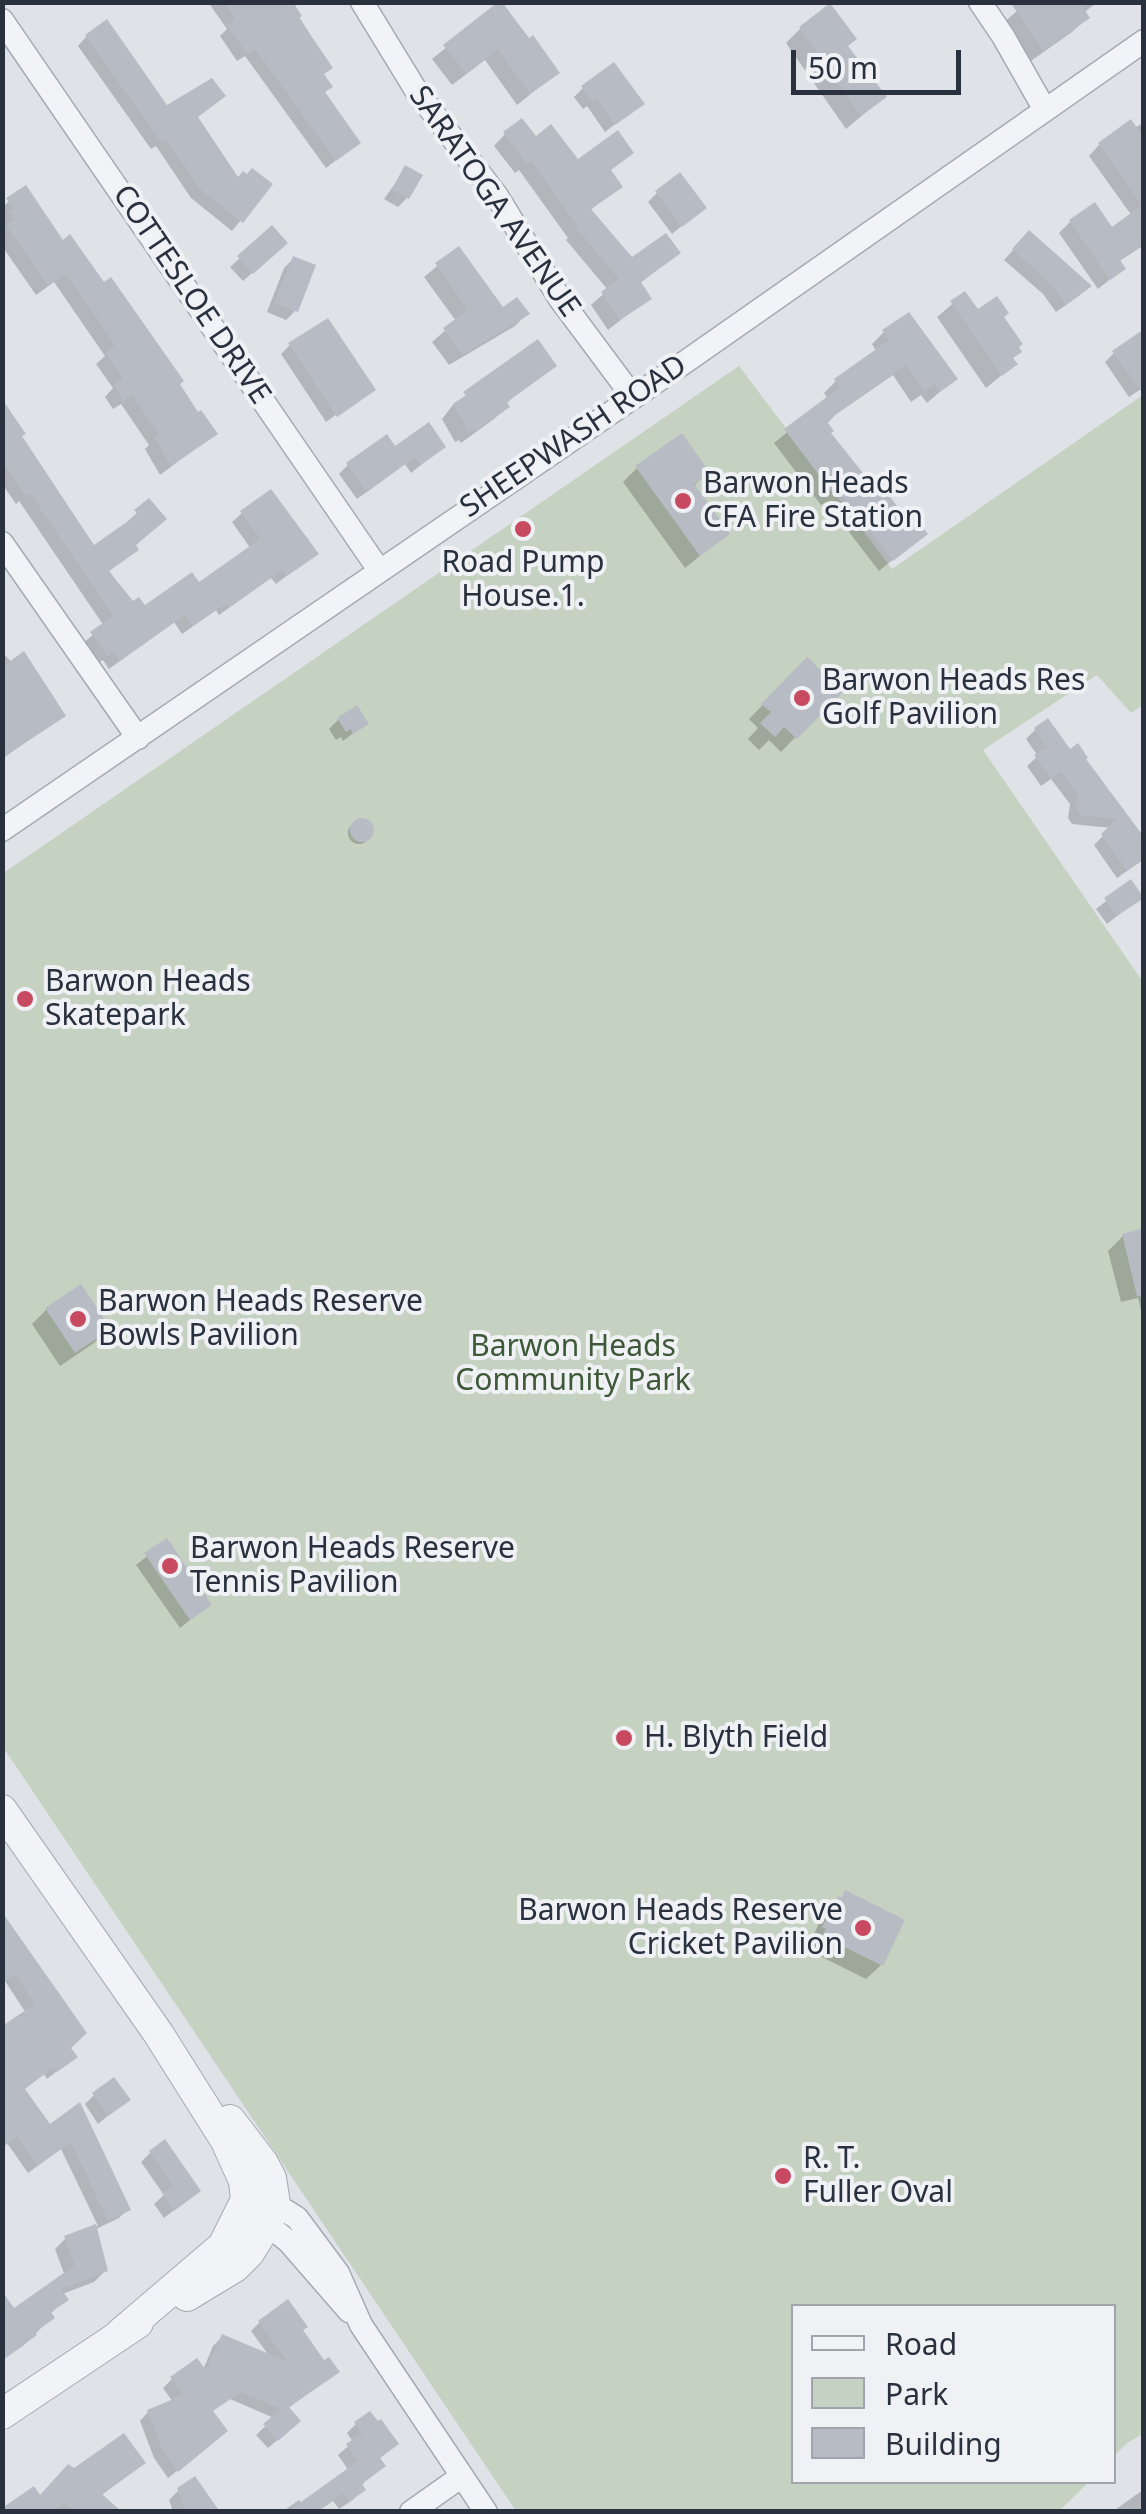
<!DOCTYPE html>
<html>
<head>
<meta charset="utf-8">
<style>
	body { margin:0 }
	#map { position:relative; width:1146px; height:2514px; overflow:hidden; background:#dfe3e8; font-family:"Noto Sans",sans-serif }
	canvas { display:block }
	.frame { position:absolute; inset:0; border:5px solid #29313e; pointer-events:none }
	.legend { position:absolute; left:791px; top:2304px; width:325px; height:180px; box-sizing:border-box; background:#eff1f5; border:2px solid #a0a4ac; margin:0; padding:12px 18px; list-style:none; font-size:30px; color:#29313e }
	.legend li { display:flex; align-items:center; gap:20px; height:50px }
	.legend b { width:50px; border:2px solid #a0a4ac }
	.scale { position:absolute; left:791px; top:50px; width:170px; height:45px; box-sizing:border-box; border:5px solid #29313e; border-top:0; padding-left:12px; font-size:30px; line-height:35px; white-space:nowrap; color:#29313e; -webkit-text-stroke:8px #eff1f5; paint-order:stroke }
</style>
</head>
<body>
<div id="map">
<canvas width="1146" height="2514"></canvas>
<div class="frame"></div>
<ul class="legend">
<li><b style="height:12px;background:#f2f3f6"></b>Road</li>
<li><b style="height:28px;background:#c5d1c1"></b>Park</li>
<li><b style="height:28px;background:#b7bcc4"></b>Building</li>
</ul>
<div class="scale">50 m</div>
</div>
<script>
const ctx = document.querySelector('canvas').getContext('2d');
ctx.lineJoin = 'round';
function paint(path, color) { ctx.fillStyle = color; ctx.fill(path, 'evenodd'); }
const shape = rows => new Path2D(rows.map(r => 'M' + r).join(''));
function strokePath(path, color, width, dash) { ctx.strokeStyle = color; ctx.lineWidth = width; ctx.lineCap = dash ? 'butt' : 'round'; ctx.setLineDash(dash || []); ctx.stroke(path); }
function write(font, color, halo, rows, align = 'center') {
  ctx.font = font + ' "Noto Sans",sans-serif'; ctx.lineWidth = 8; ctx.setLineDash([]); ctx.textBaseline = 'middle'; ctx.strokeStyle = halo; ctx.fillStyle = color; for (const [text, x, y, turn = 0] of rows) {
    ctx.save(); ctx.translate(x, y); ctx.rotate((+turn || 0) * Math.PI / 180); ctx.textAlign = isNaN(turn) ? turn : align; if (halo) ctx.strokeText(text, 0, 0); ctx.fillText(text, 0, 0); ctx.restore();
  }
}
paint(shape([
	[739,366,892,569,1143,395,1143,705,1131,713,1097,675,983,750,1143,982,1143,2434,1127,2443,1114,2456,1114,2306,794,2306,794,2482,1089,2482,1059,2511,516,2511,3,1747,2,874]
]), '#c5d1c1');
paint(shape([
	[208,2,290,2,330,67,322,75,323,93,358,143,326,168,245,56,237,61,220,36,227,29],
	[1027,2,1098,2,1083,13,1087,18,1072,32,1028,63,1001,25],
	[500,4,557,73,517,105,485,60,452,85,432,59],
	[800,29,846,47,884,97,846,129,786,43],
	[87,36,166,108,196,119,237,180,270,185,232,231,191,198,156,146,151,149,78,46],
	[583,88,641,104,605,132,587,106,583,109,574,97],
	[1144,123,1144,245,1118,262,1123,269,1098,289,1059,233,1070,222,1111,230,1132,216,1089,156,1099,145],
	[505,134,536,139,577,163,609,171,620,186,589,211,631,260,678,253,639,284,649,298,608,330,591,305,608,290,566,240,568,238,519,170,515,173,494,146],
	[406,168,407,198,398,207,384,199],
	[657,193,694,216,672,234,648,202],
	[9,201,62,243,215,434,160,475,145,449,149,445,121,404,113,409,105,397,113,388,96,364,105,356,54,282,36,295,2,246,2,208],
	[272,229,276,252,243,281,230,267],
	[1029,233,1080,295,1056,312,1043,294,1004,260],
	[458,249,503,310,527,314,515,326,449,365,432,342,456,321,424,277],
	[293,259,296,310,286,320,267,312,284,268],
	[964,294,977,312,1002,317,1015,364,986,388,937,317],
	[884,332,955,379,927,403,921,395,911,402,893,375,825,422,828,434,882,501,924,534,879,571,826,502,821,505,774,443,828,399,824,393,836,381,877,352,872,344],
	[537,342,554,365,505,404,507,407,494,419,461,443,459,440,455,442,442,419,452,406],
	[290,345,366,393,326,422,281,354],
	[1114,353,1144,387,1129,397,1105,362],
	[2,406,93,549,128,524,127,522,149,502,133,546,136,550,108,572,132,605,145,609,198,586,251,549,232,522,242,513,316,553,276,584,271,578,219,615,216,610,182,634,174,622,109,669,103,660,97,664,82,644,104,626,19,501,16,504,2,484],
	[443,447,411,473,405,464,357,499,339,474,348,465,395,449],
	[637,468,707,472,693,487,727,534,685,568,623,482],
	[2,652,62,716,2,759],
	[807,660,839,692,781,752,769,740,759,750,748,739,758,728,749,719],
	[338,720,366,723,343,741,341,737,336,740,329,729],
	[1035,730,1069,752,1139,835,1144,831,1144,859,1117,878,1094,845,1111,828,1072,824,1068,818,1070,804,1051,779,1041,786,1027,766,1038,756,1026,739],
	'348 833a11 11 0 1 1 22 0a11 11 0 1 1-22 0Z',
	[1131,882,1141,897,1107,924,1096,909],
	[1123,1236,1144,1245,1144,1321,1138,1298,1121,1302,1108,1251],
	[46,1310,108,1329,94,1343,60,1366,32,1324],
	[166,1541,209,1605,180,1628,136,1565],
	[846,1894,881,1965,866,1979,810,1951,814,1944,810,1942,824,1913],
	[2,1916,75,2057,47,2079,44,2074,22,2090,49,2127,79,2106,128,2209,119,2218,94,2230,105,2271,94,2282,62,2294,66,2299,50,2314,52,2317,23,2346,2,2360,2,2295,14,2312,65,2276,55,2249,66,2238,98,2226,61,2149,28,2173,7,2143,26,2013,5,1981,2,1983],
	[94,2095,127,2100,98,2124,85,2104],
	[150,2153,198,2191,164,2218,154,2204,164,2195,141,2162],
	[260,2322,300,2331,323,2364,337,2372,287,2409,289,2430,268,2448,256,2435,274,2418,230,2399,211,2412,216,2440,168,2478,154,2458,140,2421,148,2412,173,2402,163,2388,172,2379,203,2370,213,2346,222,2337,270,2357,251,2331],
	[356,2424,396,2444,378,2460,354,2499,339,2509,333,2501,317,2512,282,2512,299,2500,302,2504,349,2471,338,2455,353,2442,347,2433],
	[73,2472,133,2472,100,2496,102,2512,2,2512,39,2498],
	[179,2490,217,2512,167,2512,172,2508,169,2500],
	[1144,2491,1144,2512,1112,2512,1140,2492]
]), '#0003');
paint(shape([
	[224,2,293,2,302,16,299,18,333,68,324,74,333,87,325,92,361,143,336,161,255,49,247,54,227,25,235,19],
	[498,2,502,2,529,38,533,35,560,73,530,94,498,49,466,74,443,45],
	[1010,2,1079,2,1090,18,1043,51],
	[830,3,857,39,848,46,887,97,861,116,799,27],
	[107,19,167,105,212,78,226,96,198,117,238,177,243,171,247,174,252,168,273,184,243,223,200,189,166,139,161,142,85,35],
	[614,62,645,104,615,125,597,99,593,102,581,86],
	[522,118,536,136,551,124,578,159,618,130,634,153,611,170,623,187,591,209,632,257,666,233,681,253,641,282,652,299,620,320,601,292,619,279,575,227,577,225,531,161,527,164,503,132],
	[1131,119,1144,138,1144,244,1120,260,1126,269,1110,280,1069,220,1095,202,1112,227,1142,205,1098,143],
	[405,165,423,175,409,199,392,189],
	[680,172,707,208,682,227,655,191],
	[26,185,63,240,70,234,104,282,111,277,184,381,180,384,198,412,201,410,218,434,171,466,154,437,159,434,132,395,124,401,113,385,123,378,105,352,115,345,93,313,66,274,48,286,6,225,14,220,9,212,14,209,6,198],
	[272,225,288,243,253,274,237,256],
	[1029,230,1092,286,1066,305,1052,285,1012,249],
	[459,246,503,307,517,297,530,314,462,355,443,328,468,310,435,263],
	[293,256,316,265,298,312,274,303],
	[965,291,978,309,997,296,1009,313,1004,317,1023,344,1019,347,1022,352,1013,358,1018,364,1002,376,950,301],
	[909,312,958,379,940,392,935,384,924,391,906,364,837,413,828,423,834,431,831,433,883,498,888,494,906,518,912,514,928,534,893,561,839,491,834,495,784,429,840,387,834,379,889,340,882,330],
	[328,318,376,390,337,417,288,343],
	[1144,329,1144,395,1112,351],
	[538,339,557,366,507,402,510,407,474,432,472,429,469,432,453,404,466,395,463,392],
	[2,399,26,434,22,436,94,545,138,514,134,510,149,498,167,519,136,545,139,550,109,571,133,601,139,597,145,605,192,572,199,582,260,539,240,511,271,489,319,554,287,576,282,570,230,607,227,603,193,626,185,615,120,661,113,652,108,656,90,632,113,616,30,493,26,496,2,460],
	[429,422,446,447,421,465,415,457,367,492,346,463,387,434,395,446],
	[682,433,710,473,694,484,730,534,700,556,635,466],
	[24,651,66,716,2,758,2,667],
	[807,657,843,692,797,739,784,727,775,737,760,723,771,712,761,704],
	[357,705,369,724,353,734,351,729,346,732,337,718],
	[1048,718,1070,749,1078,743,1088,758,1086,759,1144,837,1144,859,1127,871,1101,834,1117,819,1081,815,1076,808,1078,794,1061,772,1051,779,1034,755,1047,747,1034,728],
	'350 830a12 12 0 1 1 24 0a12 12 0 1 1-24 0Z',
	[1131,879,1144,898,1117,916,1104,898],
	[1144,1228,1144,1296,1137,1296,1122,1234],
	[81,1284,111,1329,75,1353,45,1308],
	[167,1538,212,1605,190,1620,144,1553],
	[845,1890,905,1920,883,1966,822,1936,826,1929,822,1927,830,1912,838,1896,842,1898],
	[2,1912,87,2033,71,2048,78,2057,57,2072,54,2067,25,2089,50,2124,80,2102,131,2210,108,2221,71,2142,37,2166,17,2136,2,2148,2,2026,35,2004,15,1974,2,1983],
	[114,2077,131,2100,108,2116,92,2093],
	[165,2139,201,2191,174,2211,162,2193,173,2186,149,2151],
	[96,2224,108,2271,61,2289,69,2300,51,2312,55,2318,35,2332,37,2335,2,2360,2,2291,14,2308,75,2265,64,2236],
	[288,2299,308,2327,303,2330,324,2360,329,2357,340,2372,289,2407,301,2421,278,2441,263,2424,281,2409,241,2392,213,2411,228,2431,178,2472,162,2448,147,2410,183,2395,170,2377,197,2358,206,2370,222,2334,288,2362,258,2321],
	[370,2411,378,2421,381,2419,399,2444,380,2458,386,2466,362,2484,366,2490,349,2502,343,2493,317,2512,287,2512,358,2461,346,2444,362,2433,354,2422],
	[124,2433,146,2463,102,2494,122,2512,76,2512,65,2502,51,2512,2,2512,2,2508,34,2486,40,2495,68,2464,74,2468],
	[195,2476,220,2512,186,2512,177,2488]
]), '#b7bcc4');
const minor = shape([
	[362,2,417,92,497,196,560,299,633,397],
	[980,2,1003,36,1045,110],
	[2,20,379,570],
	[2,543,138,738],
	[2,830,688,360,1144,41],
	[275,2204,297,2218,338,2273,361,2325,486,2512],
	[267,2224,289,2242,349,2311],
	[411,2512,462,2476]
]);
const tertiary = shape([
	[2,1810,158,2033,226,2141,244,2181,246,2200,223,2246,121,2333],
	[187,2296,235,2267,249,2253,267,2224,275,2204,271,2178,263,2163,230,2120],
	[2,2414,138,2323]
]);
strokePath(minor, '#a5aab2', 25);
strokePath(tertiary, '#a5aab2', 32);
strokePath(minor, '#f2f3f6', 22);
strokePath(tertiary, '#f2f3f6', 30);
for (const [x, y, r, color] of [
	[683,501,10,"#c74a60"],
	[523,529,10,"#c74a60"],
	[802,698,10,"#c74a60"],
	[25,999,10,"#c74a60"],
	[78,1319,10,"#c74a60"],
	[170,1566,10,"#c74a60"],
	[624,1738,10,"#c74a60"],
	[863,1928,10,"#c74a60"],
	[783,2176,10,"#c74a60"]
]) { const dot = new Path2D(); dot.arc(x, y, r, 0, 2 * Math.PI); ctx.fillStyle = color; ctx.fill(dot); strokePath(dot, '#eff1f5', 4); }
write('30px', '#29313e', '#eff1f5', [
	["SARATOGA AVENUE",494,202,55],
	["COTTESLOE DRIVE",191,295,56],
	["SHEEPWASH ROAD",574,437,-34]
]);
write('30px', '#29313e', '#eff1f5', [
	["Barwon Heads",703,484],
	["CFA Fire Station",703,518],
	["Road Pump",523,563,"center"],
	["House.1.",523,597,"center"],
	["Barwon Heads Res",822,681],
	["Golf Pavilion",822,715],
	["Barwon Heads",45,982],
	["Skatepark",45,1016],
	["Barwon Heads Reserve",98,1302],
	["Bowls Pavilion",98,1336],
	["Barwon Heads Reserve",190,1549],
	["Tennis Pavilion",190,1583],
	["H. Blyth Field",644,1738],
	["Barwon Heads Reserve",843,1911,"right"],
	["Cricket Pavilion",843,1945,"right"],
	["R. T.",803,2159],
	["Fuller Oval",803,2193]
], 'left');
write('30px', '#3e5937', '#eff1f5', [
	["Barwon Heads",573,1347],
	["Community Park",573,1381]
]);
</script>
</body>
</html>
